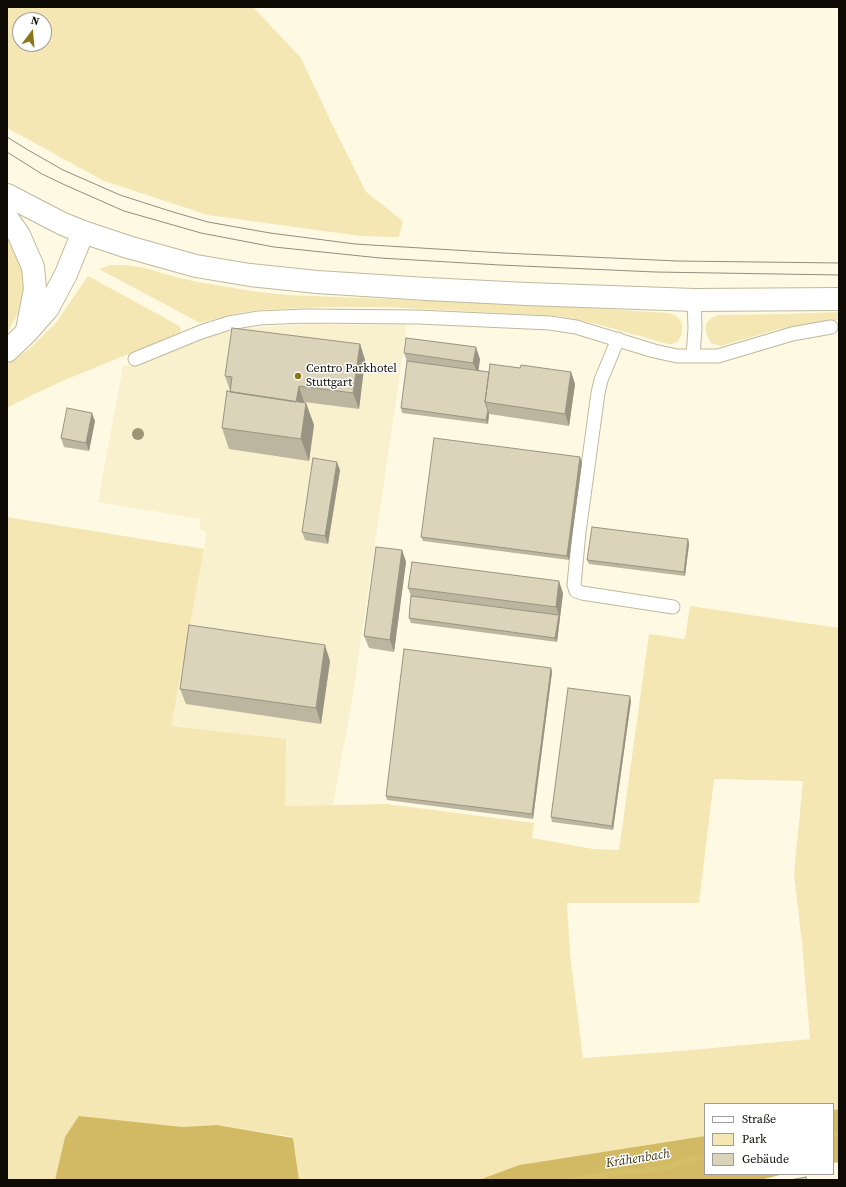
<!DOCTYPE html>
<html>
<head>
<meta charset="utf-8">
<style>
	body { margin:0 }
	#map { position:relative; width:846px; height:1187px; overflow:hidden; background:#fef9e3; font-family:"Source Serif 4",serif }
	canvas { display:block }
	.frame { position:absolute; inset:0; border:8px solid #0e0b04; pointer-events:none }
	.legend { position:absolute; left:704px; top:1103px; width:130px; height:72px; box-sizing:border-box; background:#fff; border:1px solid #9f9d9b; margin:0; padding:5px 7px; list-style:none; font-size:12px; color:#0e0b04 }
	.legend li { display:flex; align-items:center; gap:8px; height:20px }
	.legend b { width:20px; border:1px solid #9f9d9b }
	.north { position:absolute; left:12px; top:12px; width:40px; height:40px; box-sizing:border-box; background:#fff; border:1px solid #9f9d9b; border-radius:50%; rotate:16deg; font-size:11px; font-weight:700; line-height:16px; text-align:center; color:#0e0b04 }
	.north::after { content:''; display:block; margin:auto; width:14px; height:18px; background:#8b761a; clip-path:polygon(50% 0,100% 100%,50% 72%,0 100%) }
</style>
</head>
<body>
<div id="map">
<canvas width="846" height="1187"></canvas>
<div class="frame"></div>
<ul class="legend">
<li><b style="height:5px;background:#fff"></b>Straße</li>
<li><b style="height:11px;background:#f5e7b4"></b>Park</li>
<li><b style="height:11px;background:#dbd4ba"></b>Gebäude</li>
</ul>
<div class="north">N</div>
</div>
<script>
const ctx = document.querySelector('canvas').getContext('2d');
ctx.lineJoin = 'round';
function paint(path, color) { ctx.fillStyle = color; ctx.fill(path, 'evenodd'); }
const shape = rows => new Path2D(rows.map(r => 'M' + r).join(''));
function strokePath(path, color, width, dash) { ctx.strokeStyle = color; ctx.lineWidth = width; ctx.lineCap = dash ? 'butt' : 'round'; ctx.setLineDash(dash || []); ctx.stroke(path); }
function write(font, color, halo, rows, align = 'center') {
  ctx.font = font + ' "Source Serif 4",serif'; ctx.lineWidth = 3; ctx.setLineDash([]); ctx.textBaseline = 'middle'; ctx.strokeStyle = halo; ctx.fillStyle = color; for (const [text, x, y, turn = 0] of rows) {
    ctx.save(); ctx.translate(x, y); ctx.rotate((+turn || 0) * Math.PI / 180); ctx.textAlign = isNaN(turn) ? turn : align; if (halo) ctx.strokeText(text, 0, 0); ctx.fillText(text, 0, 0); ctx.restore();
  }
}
paint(shape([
	[308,324,407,325,352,701,333,805,285,806,285,739,171,726,188,627,207,533,199,529,201,519,98,502,123,366,145,363,176,349,219,334,248,328]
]), '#f9f0cd');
paint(shape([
	[7,7,253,7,301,58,332,124,366,192,403,221,399,237,360,236,208,215,104,181,7,128],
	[20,20,44,20,44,44,20,44],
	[7,235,23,269,25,289,19,312,7,333],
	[111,265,126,265,145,268,175,277,198,282,258,292,289,295,556,306,668,313,676,316,680,320,682,324,682,334,677,342,672,344,668,344,593,323,559,316,386,307,325,307,259,310,239,313,200,323,99,269],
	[88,276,176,324,181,328,180,333,67,379,30,396,7,408,7,365,29,349,55,324],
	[839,312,839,320,814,323,779,329,721,346,711,343,706,333,706,324,708,321,711,318,719,315,784,314],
	[7,517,204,549,171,726,286,739,285,806,387,804,534,823,532,838,593,849,619,850,649,634,685,639,690,606,839,628,839,1109,833,1110,833,1104,705,1104,705,1136,519,1165,479,1180,299,1180,293,1137,217,1125,182,1127,65,1137,55,1180,7,1180],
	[714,779,803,781,794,874,802,943,810,1039,680,1051,583,1058,570,954,567,903,699,903]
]), '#f5e7b4');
paint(shape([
	[839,1109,839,1162,833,1163,833,1110],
	[79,1116,182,1127,217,1125,293,1138,299,1180,55,1180,65,1137],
	[705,1136,705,1174,784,1174,760,1180,479,1180,519,1165]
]), '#d1ba63');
strokePath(shape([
	[833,1135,839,1133],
	[574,1180,620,1172,660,1169,705,1156]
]), '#d4be66', 6);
const service = shape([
	[618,339,601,380,598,393,579,532,574,585,576,591,582,593,673,607],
	[693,356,695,328,694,300],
	[135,359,201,332,229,323,259,318,305,316,418,317,550,323,576,327,654,351,677,356,718,356,792,334,831,327]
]);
const secondary = shape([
	[7,195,63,224,83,232,128,247,196,266,250,275,317,282,427,289,527,294,694,300,839,299],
	[7,218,19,235,33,267,35,289,27,330],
	[7,351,26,333,48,308,66,274,83,232]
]);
strokePath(service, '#bfb99e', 15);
strokePath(secondary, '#bfb99e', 24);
strokePath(service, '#fff', 13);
strokePath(secondary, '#fff', 22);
strokePath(shape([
	[7,137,28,150,63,170,120,195,173,212,208,222,270,233,355,244,503,253,677,261,839,263],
	[7,152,42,174,65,185,124,211,201,233,274,247,380,258,500,265,655,272,839,275]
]), '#918d7e', 1);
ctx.fillStyle = '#9c9475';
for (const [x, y] of [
	[138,434]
]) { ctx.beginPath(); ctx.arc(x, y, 6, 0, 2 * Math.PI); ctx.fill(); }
paint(shape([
	[360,344,365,360,359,409,304,402,304,403,306,403,314,425,309,461,229,449,222,428,230,390,225,376],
	[404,353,480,359,478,370,489,372,520,368,571,372,575,384,569,426,489,414,488,424,402,413,401,408,407,361],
	[95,421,89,451,64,447,61,438],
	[582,462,569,560,423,541,421,537],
	[340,470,328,544,305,540,302,532],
	[688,539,689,544,685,576,589,564,587,560],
	[402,550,406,562,394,652,369,648,364,636],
	[408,588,563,593,557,642,411,623,409,618,411,596],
	[330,661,321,724,186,704,180,689],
	[551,668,552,672,533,819,387,800,386,796],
	[631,701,613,830,552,822,551,817]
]), '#bcb6a0');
paint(shape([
	[360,344,365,360,359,409,353,393],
	[476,347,480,359,478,375,473,363],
	[571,372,575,384,569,426,565,414],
	[299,386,304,402,301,423,295,407],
	[306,403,314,425,309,461,301,439],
	[488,410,489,414,488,424,486,420],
	[92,413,95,421,89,451,86,443],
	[580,457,582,462,569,560,567,556],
	[337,462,340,470,328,544,325,536],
	[688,539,689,544,685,576,684,572],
	[402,550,406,562,394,652,390,640],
	[559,581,563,593,557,642,555,638,559,615,556,607],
	[325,645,330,661,321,724,316,708],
	[551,668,552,672,533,819,532,814],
	[630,696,631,701,613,830,612,826]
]), '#999482');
const building = shape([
	[232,328,360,344,353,393,299,386,296,402,230,392,232,377,225,376,232,328],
	[406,338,476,347,473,363,404,353,406,338],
	[407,361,489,372,485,402,488,410,486,420,401,408,407,361],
	[490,364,520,368,521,365,571,372,565,414,485,402,490,364],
	[227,391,306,403,301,439,222,428,227,391],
	[67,408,92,413,86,443,61,438,67,408],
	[434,438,580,457,567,556,421,537,434,438],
	[313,458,337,462,325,536,302,532,313,458],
	[592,527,688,539,684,572,587,560,592,527],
	[376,547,402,550,390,640,364,636,376,547],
	[412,562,559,581,556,607,408,588,412,562],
	[411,596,559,615,555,638,409,618,411,596],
	[189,625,325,645,316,708,180,689,189,625],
	[404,649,551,668,532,814,386,796,404,649],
	[568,688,630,696,612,826,551,817,568,688],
	[806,1177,807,1180,790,1180,806,1177]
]);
paint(building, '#dbd4ba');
strokePath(building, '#999482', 1);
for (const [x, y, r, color] of [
	[298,376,4,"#8b761a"]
]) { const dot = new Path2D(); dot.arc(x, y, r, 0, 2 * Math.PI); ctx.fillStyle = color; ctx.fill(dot); strokePath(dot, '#fff', 1.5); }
write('12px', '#0e0b04', '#fff', [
	["Centro Parkhotel",306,369],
	["Stuttgart",306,383]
], 'left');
write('italic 13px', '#3e350e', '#fff', [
	["Krähenbach",638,1159,-9]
]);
</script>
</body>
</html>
